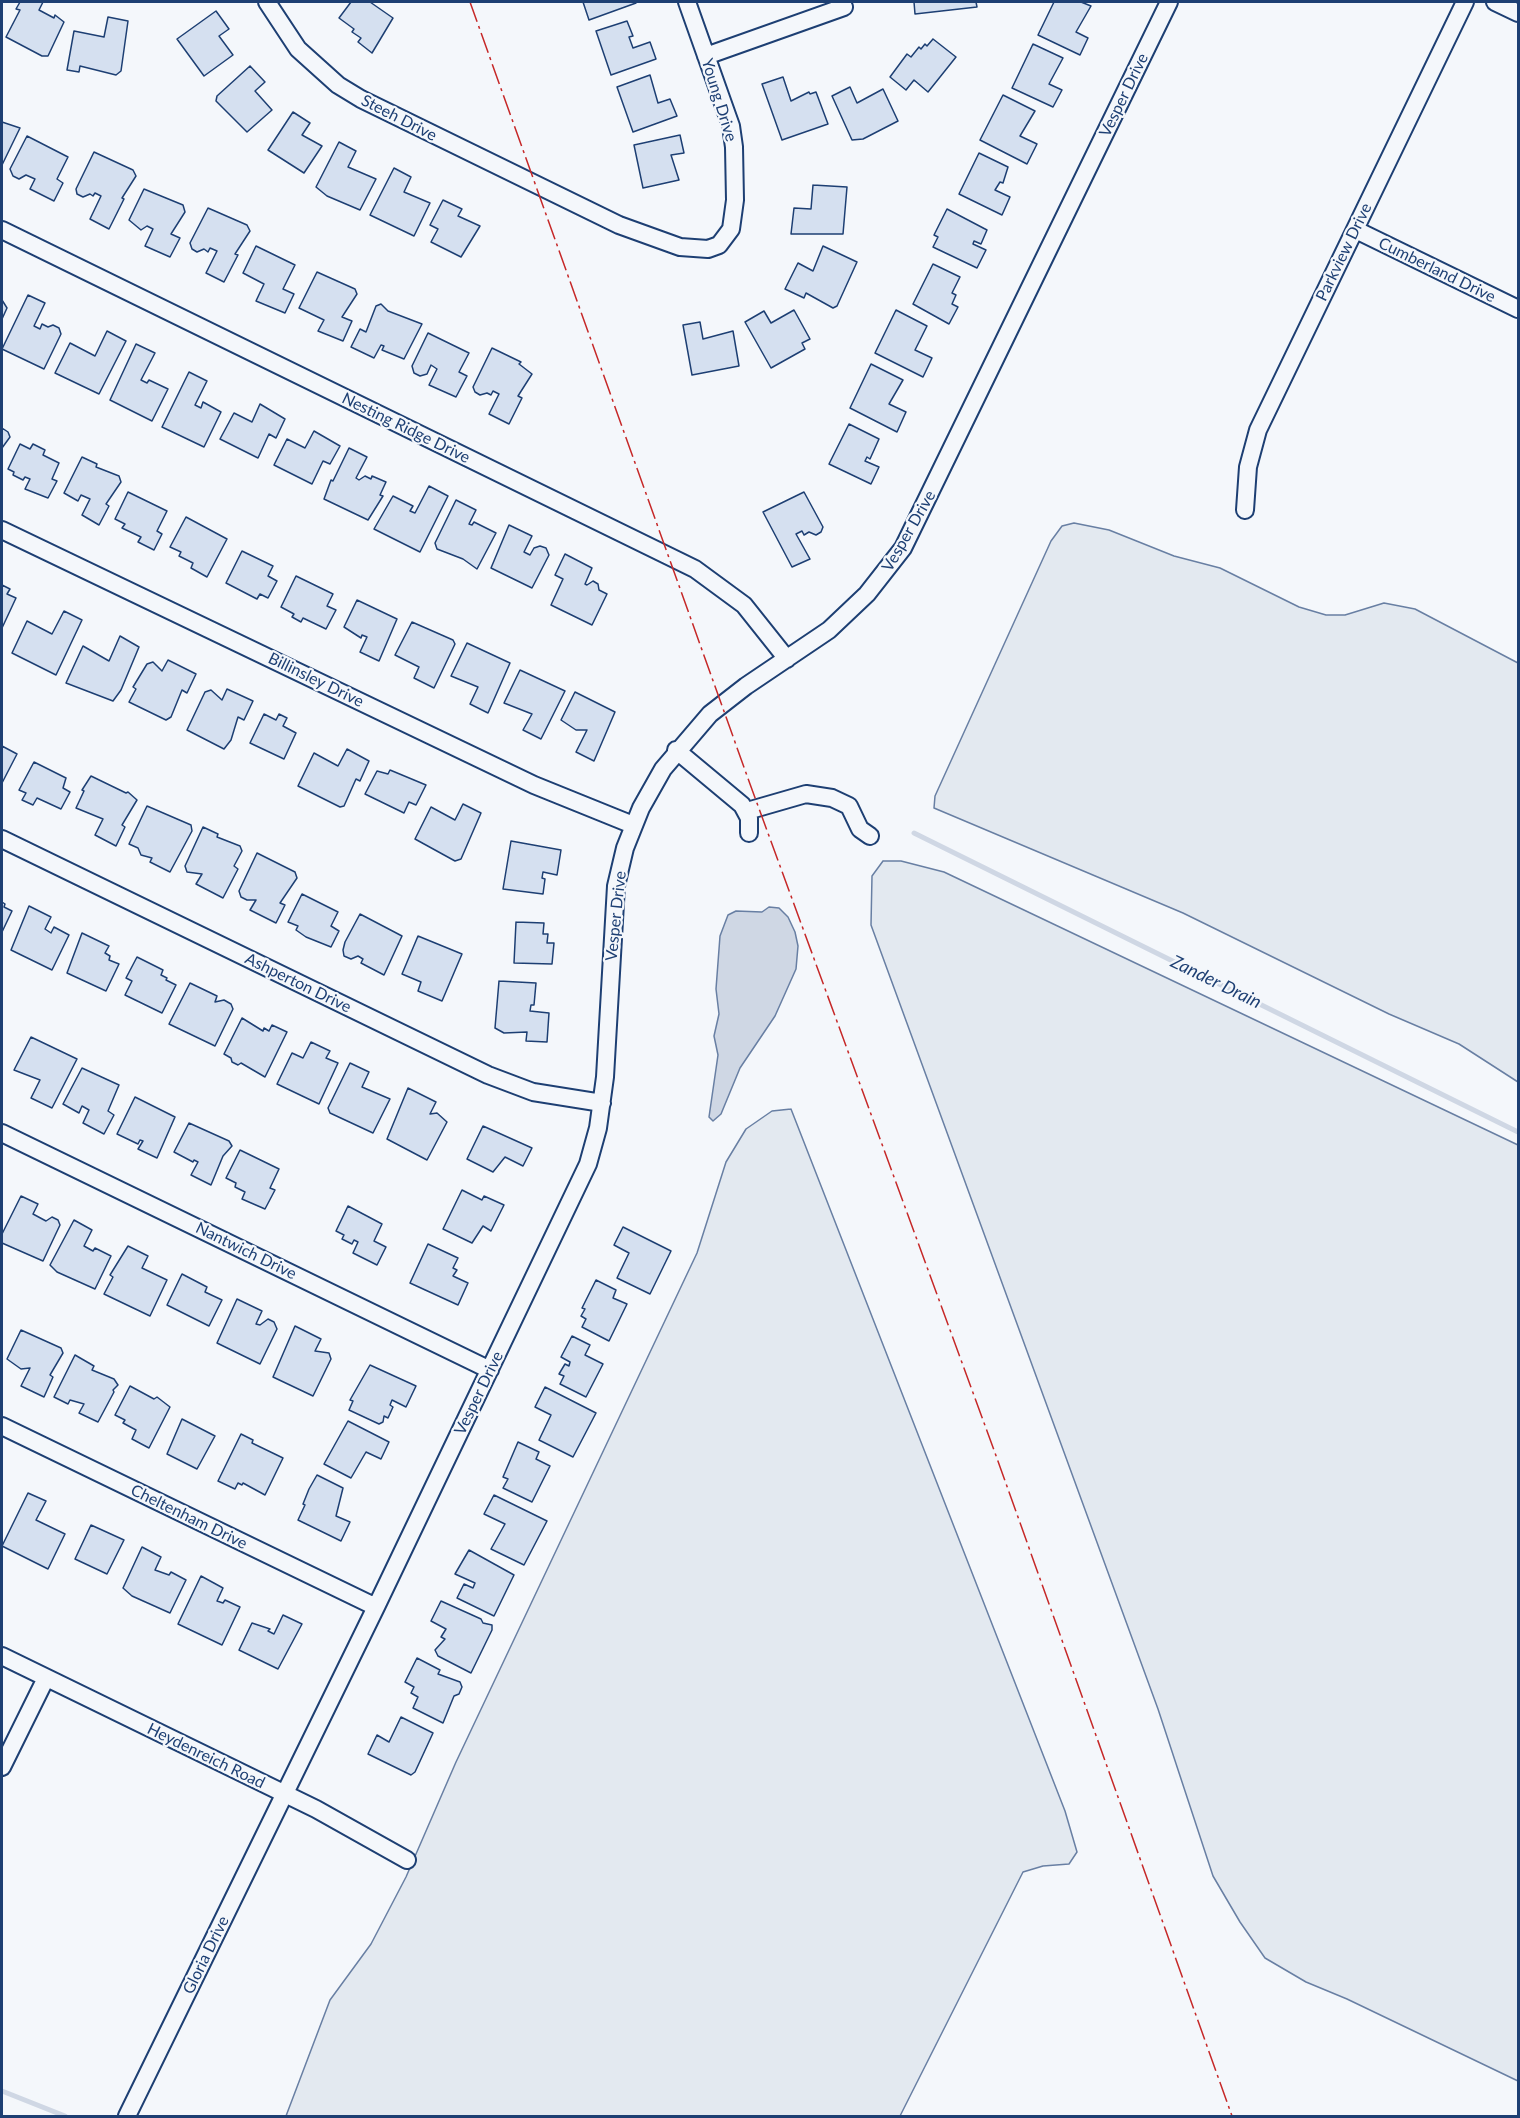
<!DOCTYPE html>
<html>
<head>
<meta charset="utf-8">
<style>
	body { margin:0 }
	#map { position:relative; width:1520px; height:2118px; overflow:hidden; background:#f4f7fb; font-family:Lato,sans-serif }
	canvas { display:block }
	.frame { position:absolute; inset:0; border:3px solid #1d3f73; pointer-events:none }
</style>
</head>
<body>
<div id="map">
<canvas width="1520" height="2118"></canvas>
<div class="frame"></div>
</div>
<script>
const ctx = document.querySelector('canvas').getContext('2d');
ctx.lineJoin = 'round';
function paint(path, color) { ctx.fillStyle = color; ctx.fill(path, 'evenodd'); }
const shape = rows => new Path2D(rows.map(r => 'M' + r).join(''));
function strokePath(path, color, width, dash) { ctx.strokeStyle = color; ctx.lineWidth = width; ctx.lineCap = dash ? 'butt' : 'round'; ctx.setLineDash(dash || []); ctx.stroke(path); }
function write(font, color, halo, rows, align = 'center') {
  ctx.font = font + ' Lato,sans-serif'; ctx.lineWidth = 4.5; ctx.setLineDash([]); ctx.textBaseline = 'middle'; ctx.strokeStyle = halo; ctx.fillStyle = color; for (const [text, x, y, turn = 0] of rows) {
    ctx.save(); ctx.translate(x, y); ctx.rotate((+turn || 0) * Math.PI / 180); ctx.textAlign = isNaN(turn) ? turn : align; if (halo) ctx.strokeText(text, 0, 0); ctx.fillText(text, 0, 0); ctx.restore();
  }
}
const green = shape([
	[1074,523,1109,530,1174,556,1220,568,1299,607,1326,615,1345,615,1384,603,1415,609,1518,663,1518,1082,1459,1044,1389,1014,1183,913,934,808,935,796,1051,541,1062,526,1074,523],
	[883,861,901,861,944,872,1518,1145,1518,2081,1347,1999,1306,1982,1265,1958,1240,1922,1213,1876,1158,1709,871,925,872,876,883,861],
	[791,1109,1065,1811,1077,1852,1069,1864,1043,1866,1023,1872,900,2116,286,2116,330,2000,371,1944,406,1877,456,1762,697,1253,726,1162,746,1129,772,1111,791,1109]
]);
paint(green, '#e3e9f0');
strokePath(green, '#687fa3', 1.5);
const water = shape([
	[769,907,779,908,788,917,795,932,798,946,796,969,775,1016,740,1068,721,1114,713,1121,709,1117,718,1055,714,1036,719,1014,716,989,720,936,728,915,736,911,762,912,769,907]
]);
paint(water, '#cfd7e4');
strokePath(water, '#687fa3', 1.5);
strokePath(shape([
	[914,833,1518,1132],
	[2,2091,65,2116]
]), '#cfd7e4', 5);
const building = shape([
	[20,2,43,2,39,10,54,18,55,15,64,22,48,56,42,56,6,37,20,10,16,9,20,2],
	[351,2,370,2,393,18,372,53,358,42,361,38,352,32,354,29,339,18,351,2],
	[583,2,635,2,636,3,589,20,583,2],
	[914,2,976,2,977,7,915,14,914,2],
	[1054,2,1081,2,1091,6,1076,32,1088,38,1080,55,1038,35,1054,2],
	[216,11,229,29,219,36,233,55,204,76,177,39,216,11],
	[108,17,128,21,121,71,116,75,80,66,79,72,67,70,74,31,104,37,108,17],
	[627,21,633,36,629,37,633,48,650,42,656,59,611,75,596,31,627,21],
	[933,39,956,57,928,92,914,80,906,90,890,77,907,54,911,57,919,47,921,49,925,44,927,46,933,39],
	[1033,44,1063,58,1049,84,1062,90,1053,107,1012,88,1033,44],
	[250,66,265,82,255,91,272,110,247,132,216,101,217,96,250,66],
	[650,75,658,103,670,99,677,116,633,132,617,87,650,75],
	[783,77,791,101,809,92,810,94,816,92,828,124,782,140,762,84,783,77],
	[850,87,857,103,883,89,898,121,863,139,852,140,832,96,850,87],
	[1003,95,1035,111,1020,136,1037,144,1027,164,980,140,1003,95],
	[293,112,310,123,302,135,322,146,304,173,268,150,293,112],
	[2,122,20,128,2,165,2,122],
	[680,135,684,153,671,155,679,180,643,188,634,145,680,135],
	[27,136,68,157,57,179,63,183,54,201,30,189,35,179,26,175,19,179,13,176,10,169,27,136],
	[339,142,356,151,348,167,376,179,360,210,327,196,316,187,339,142],
	[94,152,133,170,136,176,122,198,124,199,109,229,90,219,101,196,95,193,93,196,90,194,83,197,77,194,76,189,94,152],
	[979,153,1008,167,1003,183,1000,182,995,190,1010,197,1002,215,959,194,979,153],
	[394,168,411,177,404,192,430,203,414,236,370,215,394,168],
	[813,185,847,187,843,234,791,234,794,208,811,209,813,185],
	[144,189,183,205,185,212,171,234,180,238,170,257,145,246,153,229,147,226,141,230,129,220,144,189],
	[443,200,462,209,458,216,480,226,461,257,431,242,438,229,430,225,443,200],
	[208,208,247,225,250,231,235,254,238,255,224,282,206,273,217,251,210,248,208,252,204,249,197,252,192,249,190,243,208,208],
	[947,209,987,230,981,244,974,241,973,244,986,250,977,268,933,247,938,237,934,235,947,209],
	[256,246,295,265,283,289,294,294,285,313,256,301,264,284,243,273,256,246],
	[823,246,857,262,837,306,833,308,806,293,804,298,785,289,798,263,813,271,823,246],
	[933,264,960,277,952,293,956,295,952,304,958,307,949,324,913,304,933,264],
	[317,272,355,289,357,294,342,317,352,321,343,341,318,331,324,320,299,308,317,272],
	[28,295,45,303,34,326,40,329,42,324,48,327,53,325,59,328,61,334,44,369,2,349,28,295],
	[2,300,7,308,2,319,2,300],
	[381,304,388,311,422,324,404,359,382,350,384,346,381,345,374,358,351,347,360,329,366,332,376,306,381,304],
	[794,310,810,339,802,343,805,349,771,368,745,322,764,311,771,323,794,310],
	[896,310,927,326,915,350,932,358,923,377,875,353,896,310],
	[700,322,703,339,733,331,739,366,692,375,683,325,700,322],
	[107,331,126,341,99,394,55,373,70,343,95,356,107,331],
	[428,333,469,353,459,372,467,376,456,397,429,385,437,369,431,365,427,374,420,376,414,373,412,366,428,333],
	[136,344,155,353,141,380,147,383,149,380,168,389,152,421,110,400,136,344],
	[492,348,521,362,519,364,532,374,518,396,522,398,509,424,489,414,499,394,493,391,491,395,487,393,480,395,475,392,473,387,492,348],
	[871,364,903,380,889,404,906,412,897,432,850,408,871,364],
	[189,372,207,381,195,405,201,408,203,402,221,412,204,447,162,427,189,372],
	[260,404,285,419,276,438,269,434,258,458,220,439,234,413,252,422,260,404],
	[849,424,879,439,870,459,867,457,865,461,879,467,871,484,829,464,849,424],
	[2,428,8,432,10,437,2,448,2,428],
	[314,431,340,446,330,464,323,461,312,484,274,465,287,439,305,448,314,431],
	[20,444,30,449,33,444,45,450,43,455,59,463,52,479,57,481,48,498,25,489,30,479,25,477,23,480,13,475,14,472,8,469,20,444],
	[349,448,367,457,356,478,359,480,365,476,371,479,372,476,386,482,380,495,383,496,368,520,324,499,331,480,333,481,349,448],
	[82,457,97,464,96,467,119,476,121,482,106,504,109,506,99,525,82,515,90,499,81,495,78,501,64,493,82,457],
	[429,486,448,496,420,552,374,529,393,496,413,506,410,511,415,513,429,486],
	[128,492,167,511,157,531,162,534,154,550,138,542,141,537,122,528,125,524,115,519,128,492],
	[804,492,823,527,821,532,816,535,809,532,804,535,802,531,796,534,810,559,792,567,763,512,804,492],
	[456,500,476,510,469,524,472,525,474,522,496,533,477,569,463,559,437,549,435,543,456,500],
	[186,517,227,539,207,577,191,568,193,563,179,556,181,552,170,547,186,517],
	[509,525,532,536,524,552,530,555,534,548,540,546,546,548,549,555,532,588,491,568,509,525],
	[242,551,273,566,268,576,277,581,268,598,260,594,257,599,226,583,242,551],
	[565,554,592,568,585,584,587,585,593,581,598,584,599,590,607,594,592,625,551,605,563,579,555,575,565,554],
	[296,576,333,594,327,606,336,610,326,629,303,618,301,622,292,617,294,614,281,607,296,576],
	[2,585,10,589,7,594,16,598,2,628,2,585],
	[357,600,397,619,379,661,360,652,367,637,362,635,361,638,344,627,357,600],
	[64,611,82,620,56,675,12,653,27,621,52,634,64,611],
	[412,622,453,640,455,644,434,688,414,678,419,667,395,655,412,622],
	[120,636,139,647,121,690,113,701,66,683,83,646,109,661,120,636],
	[467,643,510,663,488,713,470,704,478,687,451,676,467,643],
	[168,660,196,674,187,693,182,690,171,717,166,720,129,702,136,689,133,687,147,664,153,662,162,671,168,660],
	[520,670,565,691,541,739,523,730,532,714,504,703,520,670],
	[227,689,253,701,244,720,238,717,231,740,224,749,187,730,205,692,211,690,222,700,227,689],
	[575,692,615,712,594,761,576,752,587,730,576,730,561,720,575,692],
	[264,714,276,720,279,714,287,718,283,726,296,733,284,759,250,743,264,714],
	[2,746,17,754,2,783,2,746],
	[347,749,369,761,360,781,356,779,344,806,340,807,298,786,314,753,338,766,347,749],
	[34,762,66,778,63,788,70,792,61,809,37,798,33,805,22,800,26,793,19,790,34,762],
	[390,770,426,785,416,805,409,802,404,813,365,794,377,771,388,774,390,770],
	[91,776,126,793,128,792,137,800,122,825,125,827,116,846,95,835,103,819,76,808,84,791,82,790,91,776],
	[463,804,481,813,461,859,455,861,415,839,431,807,455,820,463,804],
	[147,806,191,825,192,831,170,872,150,862,152,858,141,855,138,848,129,844,147,806],
	[203,827,218,834,217,837,240,846,242,851,234,866,238,869,223,898,196,884,202,874,187,872,185,866,203,827],
	[511,841,561,850,557,875,543,872,542,878,545,879,543,894,503,889,511,841],
	[257,853,295,872,297,878,280,903,285,905,276,923,250,910,256,900,247,900,241,897,239,891,257,853],
	[302,894,338,912,331,926,339,931,331,947,306,937,296,930,298,926,288,922,302,894],
	[2,902,5,904,4,907,12,911,2,932,2,902],
	[29,906,51,917,45,929,51,933,54,927,69,935,52,970,11,950,29,906],
	[360,914,402,936,384,975,361,963,363,959,358,956,351,959,344,956,343,950,345,942,360,914],
	[516,922,544,923,543,934,548,934,547,943,554,943,552,964,514,963,516,922],
	[82,933,109,946,105,953,110,956,109,960,119,964,106,991,67,973,82,933],
	[418,936,462,954,442,1001,418,991,421,982,402,974,418,936],
	[137,957,163,970,161,975,167,978,166,980,176,985,162,1013,125,995,132,981,126,978,137,957],
	[499,981,536,983,534,1005,531,1005,530,1011,549,1013,547,1042,526,1041,527,1032,504,1033,495,1028,499,981],
	[190,983,217,996,215,1002,224,1000,231,1004,233,1009,215,1046,169,1024,190,983],
	[242,1018,263,1031,264,1028,269,1031,272,1025,287,1032,265,1077,241,1063,238,1065,232,1062,231,1058,224,1054,242,1018],
	[31,1037,77,1059,52,1108,31,1098,40,1080,14,1070,31,1037],
	[311,1042,330,1051,326,1058,338,1063,319,1104,277,1084,292,1053,303,1058,311,1042],
	[350,1063,369,1072,362,1087,390,1099,373,1133,330,1113,328,1108,350,1063],
	[82,1068,119,1085,108,1111,114,1115,104,1134,83,1123,89,1110,82,1106,79,1113,63,1104,82,1068],
	[408,1088,436,1102,430,1114,437,1113,447,1122,427,1160,387,1139,408,1088],
	[135,1097,175,1117,157,1158,138,1149,143,1141,140,1140,138,1144,117,1134,135,1097],
	[189,1123,229,1141,232,1146,223,1156,211,1185,191,1175,198,1162,194,1160,193,1162,174,1152,189,1123],
	[483,1126,532,1148,523,1166,505,1157,493,1172,467,1159,483,1126],
	[240,1150,279,1169,270,1188,275,1190,265,1209,242,1199,245,1192,235,1187,236,1183,226,1178,240,1150],
	[462,1190,482,1200,484,1196,504,1205,491,1231,483,1226,472,1243,443,1229,462,1190],
	[21,1196,38,1204,33,1214,46,1221,52,1217,58,1220,60,1225,43,1261,2,1243,2,1234,21,1196],
	[348,1206,382,1224,374,1241,386,1247,377,1265,353,1253,358,1242,354,1240,352,1244,342,1239,344,1235,336,1231,348,1206],
	[74,1220,92,1230,84,1246,93,1251,95,1248,111,1256,95,1289,57,1272,50,1265,74,1220],
	[623,1227,671,1251,650,1294,617,1278,629,1253,614,1245,623,1227],
	[428,1244,458,1258,453,1268,457,1270,453,1276,468,1283,458,1305,410,1283,428,1244],
	[128,1246,148,1256,142,1268,167,1280,150,1316,104,1294,113,1277,110,1275,128,1246],
	[182,1274,207,1287,205,1292,222,1300,209,1326,167,1305,182,1274],
	[596,1280,616,1290,613,1298,627,1304,609,1341,582,1327,586,1319,581,1316,585,1309,582,1308,596,1280],
	[237,1299,262,1311,256,1324,260,1325,268,1319,274,1322,277,1329,260,1364,217,1343,237,1299],
	[295,1326,321,1339,315,1351,329,1353,331,1359,313,1396,273,1377,295,1326],
	[21,1330,61,1348,63,1353,50,1375,53,1377,44,1397,21,1386,30,1368,21,1369,7,1359,21,1330],
	[572,1336,590,1345,585,1355,603,1364,586,1397,560,1384,564,1376,559,1374,565,1364,569,1366,570,1362,561,1357,572,1336],
	[75,1355,94,1366,92,1370,114,1379,118,1385,113,1390,114,1392,98,1422,79,1413,84,1404,70,1400,68,1404,54,1397,75,1355],
	[370,1365,416,1386,406,1407,392,1400,390,1405,393,1407,388,1418,384,1416,383,1422,379,1424,349,1410,353,1401,350,1400,370,1365],
	[130,1386,154,1399,157,1397,170,1407,149,1448,132,1439,136,1430,123,1423,125,1420,115,1415,130,1386],
	[545,1387,596,1413,573,1457,539,1440,551,1415,535,1407,545,1387],
	[182,1419,215,1436,197,1469,167,1454,182,1419],
	[348,1421,389,1442,381,1459,366,1452,351,1478,324,1464,348,1421],
	[241,1434,253,1440,252,1443,283,1458,265,1495,243,1483,242,1485,238,1483,235,1489,218,1481,241,1434],
	[518,1442,539,1452,536,1459,550,1466,532,1502,503,1488,508,1479,503,1477,518,1442],
	[317,1475,343,1488,336,1516,350,1522,341,1541,298,1520,305,1505,303,1504,309,1489,317,1475],
	[28,1493,46,1501,36,1520,65,1534,48,1569,2,1546,28,1493],
	[494,1495,547,1521,524,1565,491,1549,505,1524,484,1514,494,1495],
	[91,1525,124,1540,107,1574,75,1559,91,1525],
	[142,1547,161,1557,155,1570,169,1575,171,1572,186,1580,170,1613,132,1596,123,1588,142,1547],
	[469,1550,514,1575,494,1616,457,1598,464,1584,473,1588,475,1583,455,1574,469,1550],
	[201,1576,223,1588,217,1601,223,1603,225,1600,240,1607,222,1645,178,1624,201,1576],
	[441,1601,481,1619,483,1623,492,1625,492,1630,471,1673,438,1656,435,1650,445,1639,441,1637,446,1629,431,1621,441,1601],
	[283,1615,302,1624,278,1669,239,1650,252,1623,270,1629,268,1631,274,1634,283,1615],
	[417,1658,440,1670,438,1674,460,1682,462,1687,459,1694,454,1696,443,1723,413,1708,418,1697,411,1693,414,1687,405,1682,417,1658],
	[401,1717,433,1733,415,1772,411,1775,368,1754,377,1735,389,1742,401,1717]
]);
paint(building, '#d5e0f0');
strokePath(building, '#1d3f73', 1.5);
const minor = shape([
	[267,2,298,49,338,85,361,99,619,225,680,247,708,249,719,245,731,229,735,200,734,147,731,126,687,2],
	[1495,2,1518,13],
	[706,56,844,7],
	[2,230,695,569,744,605,787,659],
	[1356,230,1518,309],
	[1245,510,1248,467,1258,430,1465,2],
	[2,530,534,785,633,825],
	[676,750,742,805,749,818,749,833],
	[747,811,806,794,832,798,849,806,860,829,870,836],
	[2,839,488,1075,533,1092,602,1103],
	[2,1133,490,1370],
	[2,1426,376,1607],
	[2,1656,316,1809,407,1860],
	[2,1767,46,1678],
	[127,2116,376,1607,588,1164,598,1128,605,1077,616,886,625,848,641,808,663,769,710,714,746,686,829,630,867,594,903,548,1169,2]
]);
strokePath(minor, '#1d3f73', 20);
strokePath(minor, '#f4f7fb', 16);
strokePath(shape([
	[470,2,750,784,994,1450,1232,2116]
]), '#c62828', 1.5, [21, 4.5, 3, 4.5]);
write('16px', '#1d3f73', '#f4f7fb', [
	["Vesper Drive",1124,95,-64],
	["Young Drive",719,100,73],
	["Steeh Drive",399,118,27],
	["Parkview Drive",1344,252,-64],
	["Cumberland Drive",1437,270,26],
	["Nesting Ridge Drive",406,428,26],
	["Vesper Drive",909,531,-60],
	["Billinsley Drive",316,680,26],
	["Vesper Drive",616,916,-84],
	["Ashperton Drive",298,983,26],
	["Nantwich Drive",246,1251,26],
	["Vesper Drive",479,1393,-64],
	["Cheltenham Drive",189,1517,26],
	["Heydenreich Road",206,1756,26],
	["Gloria Drive",206,1955,-64]
]);
write('italic 18px', '#1d3f73', '#f4f7fb', [
	["Zander Drain",1216,982,26]
]);
</script>
</body>
</html>
